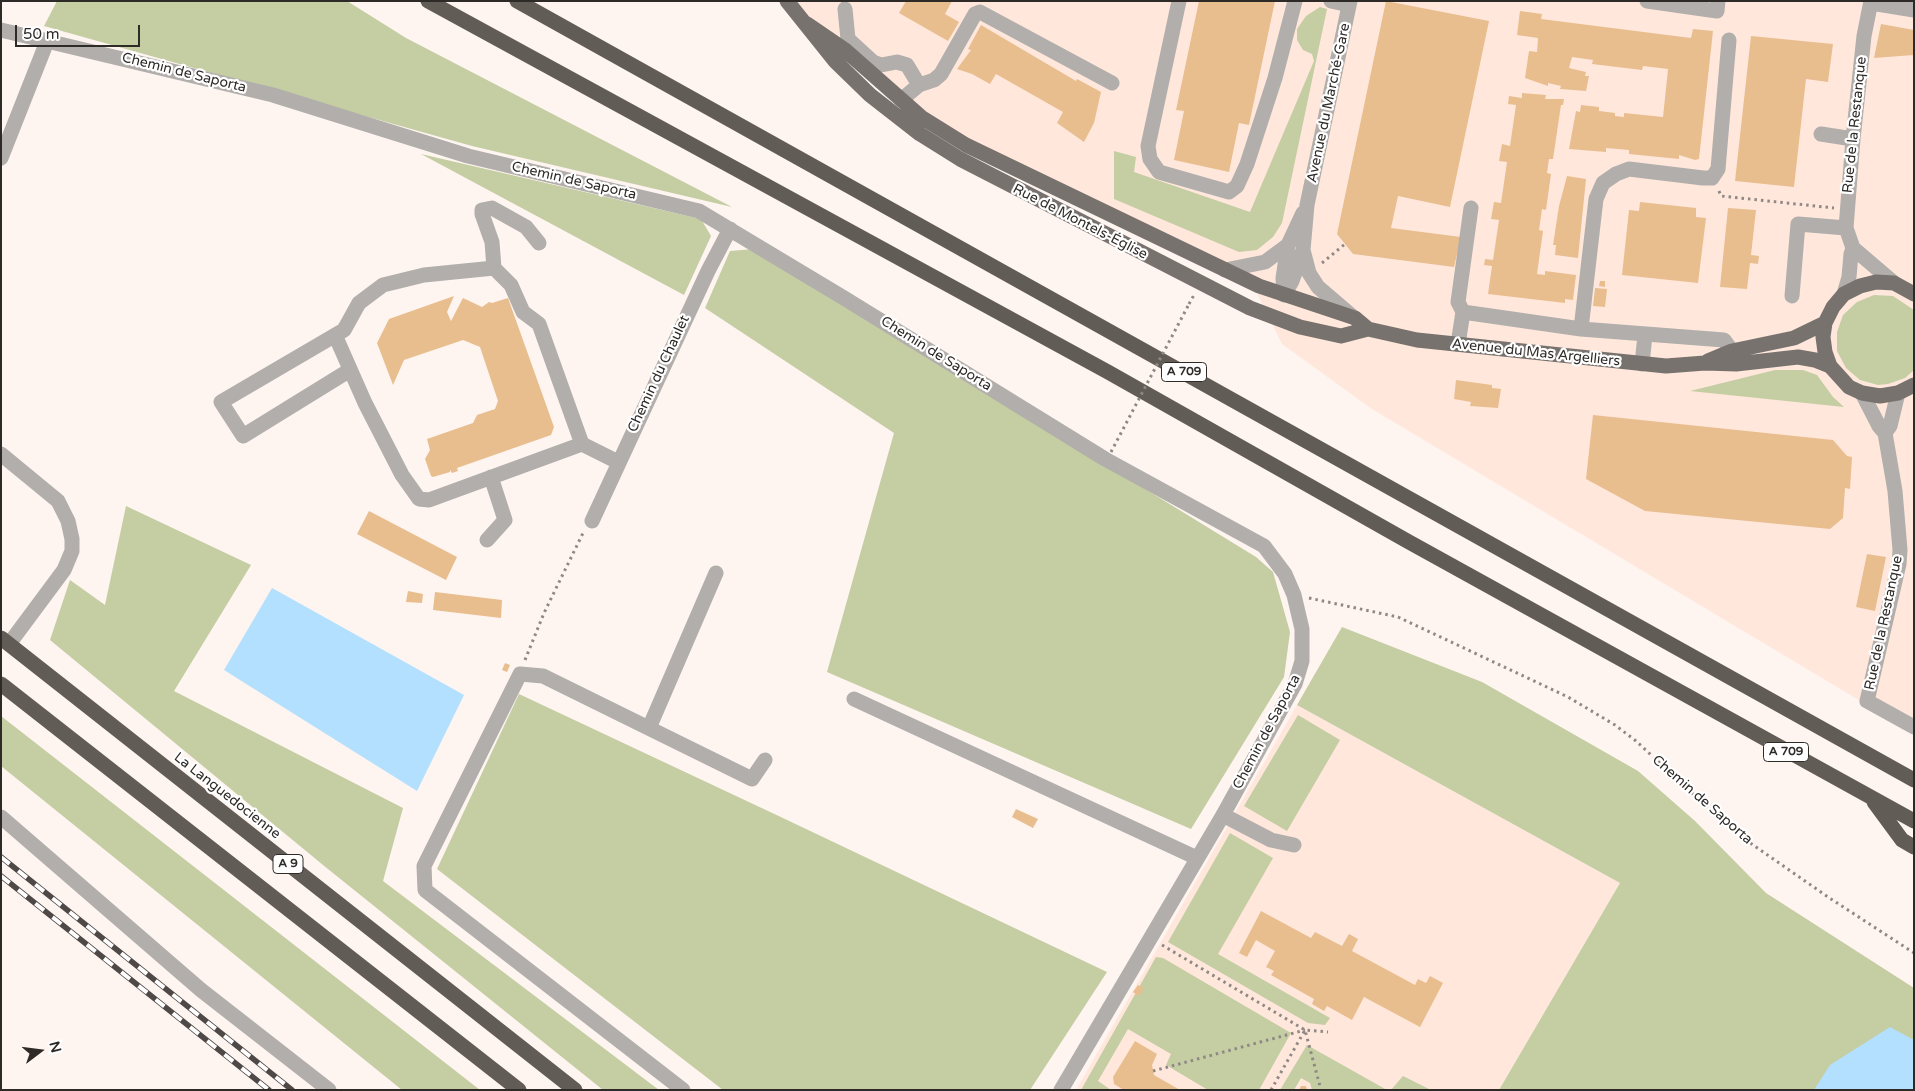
<!DOCTYPE html>
<html>
<head>
<meta charset="utf-8">
<style>
	body { margin:0 }
	#map { position:relative; width:1915px; height:1091px; overflow:hidden; background:#fef4f0; font-family:"Varela Round",sans-serif }
	canvas { display:block }
	.frame { position:absolute; inset:0; border:2px solid #2e2a28; pointer-events:none }
	.north { position:absolute; left:15px; top:1026px; width:50px; height:50px; -webkit-text-stroke:4px #fff; paint-order:stroke; rotate:75deg; font-size:14px; font-weight:700; line-height:20px; text-align:center; color:#2e2a28 }
	.north::after { content:''; display:block; margin:auto; width:18px; height:22px; background:#2e2a28; clip-path:polygon(50% 0,100% 100%,50% 72%,0 100%) }
	.scale { position:absolute; left:15px; top:25px; width:125px; height:22px; box-sizing:border-box; border:2px solid #2e2a28; border-top:0; padding-left:6px; font-size:15px; line-height:18px; white-space:nowrap; color:#2e2a28; -webkit-text-stroke:4px #fff; paint-order:stroke }
</style>
</head>
<body>
<div id="map">
<canvas width="1915" height="1091"></canvas>
<div class="frame"></div>
<div class="north">N</div>
<div class="scale">50 m</div>
</div>
<script>
const ctx = document.querySelector('canvas').getContext('2d');
ctx.lineJoin = 'round';
function paint(path, color) { ctx.fillStyle = color; ctx.fill(path, 'evenodd'); }
const shape = rows => new Path2D(rows.map(r => 'M' + r).join(''));
function strokePath(path, color, width, dash) { ctx.strokeStyle = color; ctx.lineWidth = width; ctx.lineCap = dash ? 'butt' : 'round'; ctx.setLineDash(dash || []); ctx.stroke(path); }
function write(font, color, halo, rows, align = 'center') {
  ctx.font = font + ' "Varela Round",sans-serif'; ctx.lineWidth = 4.5; ctx.setLineDash([]); ctx.textBaseline = 'middle'; ctx.strokeStyle = halo; ctx.fillStyle = color; for (const [text, x, y, turn = 0] of rows) {
    ctx.save(); ctx.translate(x, y); ctx.rotate((+turn || 0) * Math.PI / 180); ctx.textAlign = isNaN(turn) ? turn : align; if (halo) ctx.strokeText(text, 0, 0); ctx.fillText(text, 0, 0); ctx.restore();
  }
}
paint(shape([
	[792,1,1914,1,1914,733,1372,409,1282,344,1253,285,1058,197,858,68],
	[1297,705,1620,883,1499,1090,1076,1090]
]), '#ffe7dc');
paint(shape([
	[57,1,347,1,406,38,732,207,472,146,44,26],
	[1320,7,1327,9,1282,223,1273,237,1257,250,1239,252,1114,199,1114,151,1136,157,1134,172,1250,212,1314,61,1312,54,1303,50,1297,40,1297,29,1306,16],
	[421,154,701,219,711,236,684,295],
	[754,249,1256,557,1273,572,1290,632,1284,677,1191,829,827,672,894,433,705,308,730,251],
	[1874,295,1893,296,1914,310,1914,370,1905,378,1888,384,1878,385,1860,380,1846,368,1837,351,1837,332,1843,315,1857,302],
	[1775,370,1803,370,1817,375,1833,397,1844,407,1690,391],
	[126,506,251,565,174,691,403,808,383,881,659,1090,603,1090,323,865,50,640,70,580,105,605],
	[1342,627,1482,682,1638,771,1695,821,1766,893,1914,988,1914,1090,1499,1090,1620,883,1297,705],
	[519,694,785,819,1107,972,1030,1090,723,1090,437,869],
	[1298,715,1340,740,1287,831,1244,806],
	[1,716,480,1090,402,1090,1,766],
	[1230,833,1273,858,1218,954,1330,1018,1325,1025,1308,1023,1168,942],
	[1156,957,1163,958,1291,1033,1259,1090,1208,1090,1166,1065,1171,1054,1128,1029,1098,1081,1111,1090,1081,1090],
	[1307,1045,1387,1090,1312,1090,1310,1083,1301,1078,1294,1090,1280,1090],
	[1403,1076,1431,1090,1391,1090]
]), '#c5cda3');
paint(shape([
	[272,588,464,695,417,791,224,670],
	[1890,1027,1914,1040,1914,1090,1814,1090,1830,1065]
]), '#b2e0fe');
paint(shape([
	[906,1,952,1,945,14,959,22,948,41,899,13],
	[1199,1,1275,1,1249,125,1239,123,1229,172,1174,160,1184,111,1176,110],
	[1386,1,1489,21,1450,207,1398,196,1391,228,1461,237,1454,267,1353,254,1337,234],
	[1520,11,1542,14,1541,19,1691,38,1693,29,1713,31,1699,159,1695,160,1679,155,1679,159,1629,154,1629,150,1606,148,1606,152,1569,149,1576,111,1580,112,1581,105,1599,107,1599,111,1615,113,1615,116,1624,117,1624,113,1663,117,1668,69,1643,66,1642,70,1592,64,1593,60,1572,57,1569,68,1586,72,1585,76,1589,76,1586,91,1560,89,1561,86,1548,83,1548,86,1525,78,1529,51,1537,52,1538,38,1517,35],
	[1881,24,1914,30,1914,55,1874,58],
	[981,25,1076,81,1077,79,1101,92,1094,123,1084,142,1057,123,1063,112,996,74,990,84,972,74,957,69,971,50,968,49],
	[1751,36,1833,44,1828,82,1806,79,1794,187,1735,181],
	[1522,93,1546,95,1545,99,1564,99,1563,105,1561,105,1553,159,1549,159,1547,173,1551,174,1546,210,1542,209,1539,230,1543,231,1537,274,1545,275,1545,271,1576,275,1573,300,1565,299,1565,303,1488,294,1492,266,1484,265,1485,259,1493,260,1499,220,1491,219,1494,202,1501,203,1507,162,1499,161,1502,144,1510,146,1516,105,1508,104,1509,96,1522,98],
	[1567,176,1586,179,1578,258,1555,255,1556,245,1553,245,1559,206],
	[1640,202,1696,208,1696,217,1706,218,1698,283,1622,275,1629,210,1639,211],
	[1728,208,1756,210,1751,255,1759,256,1758,264,1750,263,1747,289,1720,287],
	[1600,281,1605,281,1605,287,1599,286],
	[1595,288,1607,289,1605,307,1593,306],
	[454,296,447,312,451,321,463,298,482,307,489,302,492,303,508,298,554,427,551,435,457,468,458,471,452,473,450,470,450,472,433,477,431,476,425,459,430,450,427,439,473,423,477,415,495,409,498,401,480,347,463,340,404,360,393,385,377,343,389,319],
	[1456,380,1492,385,1492,388,1501,389,1498,408,1470,406,1471,402,1454,399],
	[1593,415,1833,440,1847,456,1852,457,1850,489,1845,488,1843,518,1830,529,1645,511,1586,479],
	[369,511,457,557,446,580,357,534],
	[1867,554,1886,557,1875,611,1856,607],
	[408,591,423,594,422,603,406,602],
	[435,592,502,600,501,618,433,610],
	[505,663,510,665,507,672,502,670],
	[1016,809,1038,819,1033,828,1012,817],
	[1261,911,1311,938,1315,932,1342,946,1349,934,1358,939,1352,951,1415,985,1418,979,1426,983,1430,976,1443,983,1420,1027,1364,997,1352,1020,1327,1006,1324,1011,1312,1004,1314,999,1271,975,1274,971,1266,967,1275,951,1256,940,1247,957,1239,953],
	[1138,985,1144,988,1139,996,1133,992],
	[1135,1041,1157,1054,1152,1065,1154,1075,1180,1090,1124,1090,1114,1084,1113,1077],
	[1301,1086,1306,1086,1307,1090,1299,1090]
]), '#e9be8f');
strokePath(shape([
	[1719,191,1721,196,1834,208],
	[1322,263,1345,244],
	[1189,304,1194,295],
	[1309,598,1398,617,1568,697,1615,725,1636,741,1733,831,1828,897,1914,953],
	[525,660,544,613,584,531],
	[1162,945,1305,1030,1321,1090],
	[1153,1071,1305,1030],
	[1271,1090,1305,1030,1328,1032]
]), '#8f8885', 3, [2.5, 4]);
strokePath(shape([
	[1179,1,1148,146,1150,159,1159,172,1229,192,1237,186,1247,164,1275,78,1295,1],
	[1331,1,1349,5],
	[1647,1,1717,11,1718,1],
	[1871,1,1864,36,1853,139,1846,228,1853,248,1894,283],
	[1871,3,1914,10],
	[845,9,848,39,873,62,881,65,897,62,907,65,919,85],
	[1,30,273,95,468,156,699,211,844,298,1105,459,1264,546,1285,574,1294,595,1302,629,1302,661,1295,684,1223,815,1061,1090],
	[901,100,919,85,934,80,941,74,975,14,980,12,1112,83],
	[1821,134,1853,139],
	[1,158,48,39],
	[1303,250,1309,273,1318,287,1353,317],
	[494,268,492,242,482,214,482,210,492,208,526,227,539,243],
	[1225,270,1265,262,1288,245],
	[1284,294,1283,278,1288,245,1303,213],
	[1844,294,1849,277,1851,254,1853,248],
	[1284,295,1292,281,1303,250,1307,205,1350,1],
	[1792,296,1798,224,1846,228],
	[1463,312,1581,329,1724,340,1732,351],
	[1581,329,1596,199,1603,183,1616,174,1629,169,1703,178,1712,178,1718,169,1729,40],
	[335,335,365,403,402,475,419,499,429,500,582,444],
	[1458,344,1463,312,1458,302,1471,208],
	[1642,364,1645,335],
	[350,370,243,436,221,402,344,330,359,303,383,285,424,275,494,268,511,285,523,312,539,324,582,444,618,462],
	[1862,393,1879,426,1885,433,1895,491,1900,550,1899,564,1867,701,1914,727],
	[1885,433,1890,426,1898,393],
	[1,454,58,501,68,521,72,539,72,551,64,570,9,644],
	[592,521,708,271,730,229],
	[487,540,505,520,491,477],
	[854,699,1197,858],
	[649,728,716,573],
	[1223,815,1271,840,1294,845],
	[1,817,201,990,329,1090],
	[683,1090,425,890,424,866,520,674,543,676,752,779,765,760]
]), '#b1aeab', 15);
strokePath(shape([
	[787,1,835,61,870,95,920,134,960,159,1250,308,1300,327,1341,336,1368,329],
	[807,24,845,50,921,117,966,145,1259,286,1355,318,1368,329,1417,340,1666,366,1705,363,1736,364,1798,357,1815,360,1830,366],
	[1914,294,1894,283,1876,282,1860,286,1844,294,1833,307,1825,323,1823,337,1825,352,1830,366,1849,387,1862,393,1880,396,1898,393,1914,385],
	[1708,361,1732,351,1794,338,1825,323]
]), '#77726d', 15);
strokePath(shape([
	[428,1,1108,372,1409,542,1914,821],
	[517,1,1914,780],
	[1,638,575,1090],
	[1,684,519,1090],
	[1874,802,1902,840,1914,847]
]), '#625c57', 15);
const rail = shape([
	[1,857,292,1090],
	[1,876,269,1090]
]);
strokePath(rail, '#4e4947', 5.5);
strokePath(rail, '#fff', 4, [11]);
strokePath(shape([
	[1111,452,1189,304]
]), '#8f8885', 3, [2.5, 4]);
for (const [x, y, w] of [
	[1184,372,45],
	[1786,752,45],
	[288,864,30]
]) { const box = new Path2D(); box.roundRect(x - w / 2, y - 9.5, w, 19, 4); ctx.fillStyle = '#fff'; ctx.fill(box); strokePath(box, '#2e2a28', 1); }
write('bold 12px', '#2e2a28', null, [
	["A 709",1184,372],
	["A 709",1786,752],
	["A 9",288,864]
]);
write('14px', '#2e2a28', '#fff', [
	["Chemin de Saporta",184,73,14],
	["Avenue du Marché-Gare",1329,103,-78],
	["Rue de la Restanque",1855,125,-84],
	["Chemin de Saporta",574,181,13],
	["Rue de Montels-Église",1080,222,27],
	["Avenue du Mas Argelliers",1536,353,6],
	["Chemin de Saporta",936,354,32],
	["Chemin du Chaulet",659,374,-65],
	["Rue de la Restanque",1884,623,-78],
	["Chemin de Saporta",1267,732,-62],
	["La Languedocienne",227,796,38],
	["Chemin de Saporta",1702,800,41]
]);
</script>
</body>
</html>
